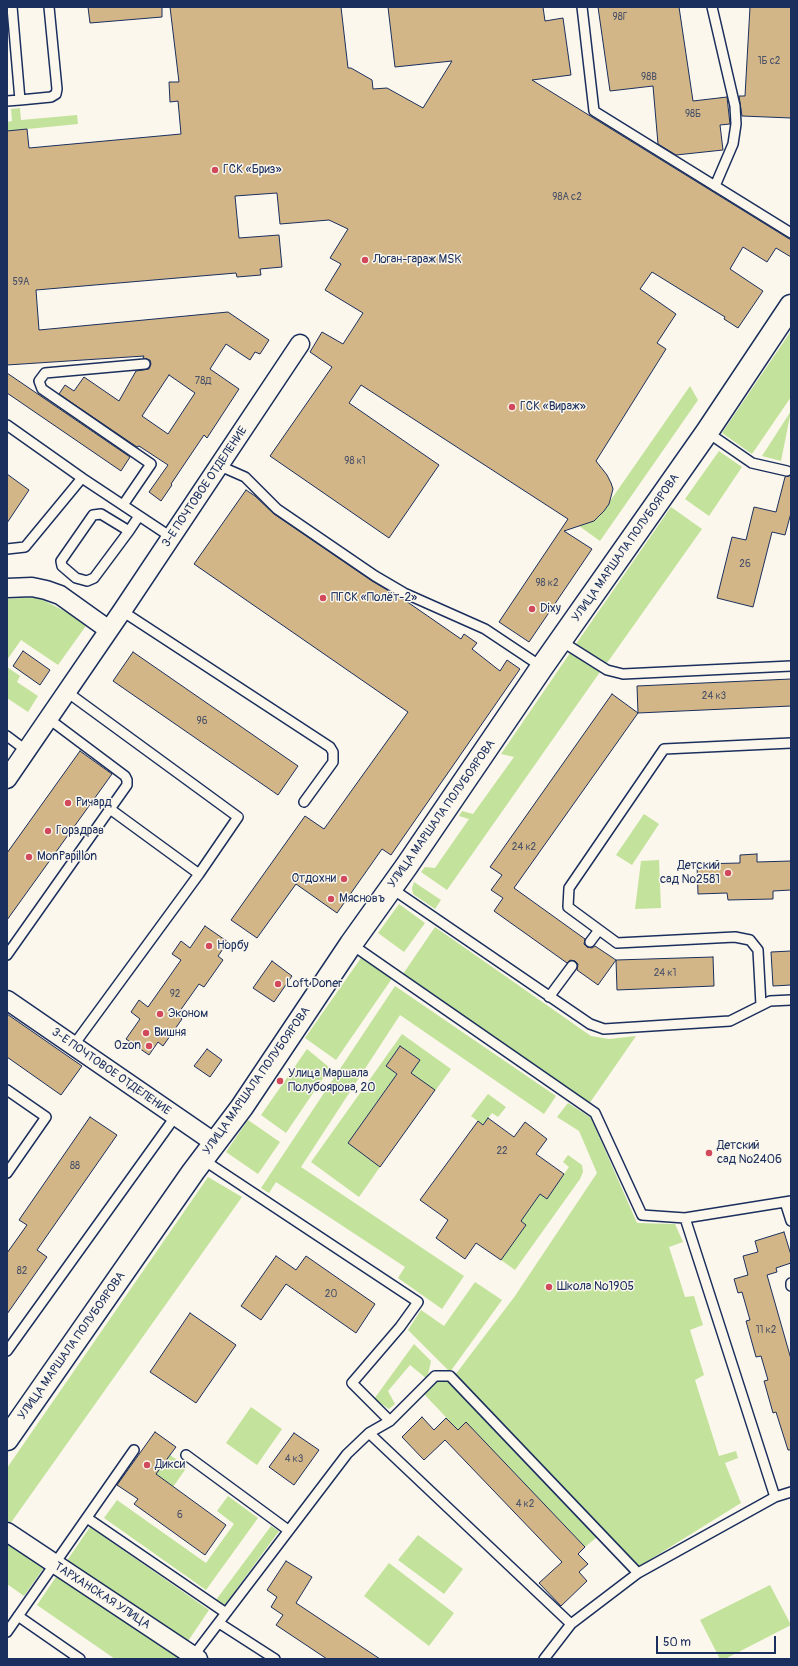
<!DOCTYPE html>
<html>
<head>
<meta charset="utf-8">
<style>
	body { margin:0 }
	#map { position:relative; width:798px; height:1666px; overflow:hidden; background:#fbf7ec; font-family:Pangolin,sans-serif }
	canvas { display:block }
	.frame { position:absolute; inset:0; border:8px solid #1b2f5e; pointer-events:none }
	.scale { position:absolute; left:656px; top:1636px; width:120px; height:18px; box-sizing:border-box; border:2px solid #1b2f5e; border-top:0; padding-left:5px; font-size:12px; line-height:14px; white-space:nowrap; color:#1b2f5e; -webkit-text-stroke:3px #fbf7ec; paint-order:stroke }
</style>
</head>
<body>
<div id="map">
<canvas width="798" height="1666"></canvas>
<div class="frame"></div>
<div class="scale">50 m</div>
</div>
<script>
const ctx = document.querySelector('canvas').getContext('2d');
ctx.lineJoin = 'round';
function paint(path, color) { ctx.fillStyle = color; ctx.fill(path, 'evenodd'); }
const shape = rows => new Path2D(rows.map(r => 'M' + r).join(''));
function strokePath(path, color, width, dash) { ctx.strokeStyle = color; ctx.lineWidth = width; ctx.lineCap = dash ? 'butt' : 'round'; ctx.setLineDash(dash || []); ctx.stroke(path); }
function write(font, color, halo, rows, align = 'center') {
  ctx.font = font + ' Pangolin,sans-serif'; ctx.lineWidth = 3; ctx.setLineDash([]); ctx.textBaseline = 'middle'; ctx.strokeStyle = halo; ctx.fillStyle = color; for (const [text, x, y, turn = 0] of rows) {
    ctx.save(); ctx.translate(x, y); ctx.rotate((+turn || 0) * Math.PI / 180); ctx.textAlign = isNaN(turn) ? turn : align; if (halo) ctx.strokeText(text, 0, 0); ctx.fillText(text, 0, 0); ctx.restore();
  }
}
paint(shape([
	[20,108,21,120,77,115,78,124,7,131,7,122,12,121,11,109],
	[791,331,791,397,752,454,722,433],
	[690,386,698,400,600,541,568,518,594,521,599,517],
	[791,411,781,461,762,456],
	[719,451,742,467,709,516,685,499],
	[671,507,702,529,607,663,576,644],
	[37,597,88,623,58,665,21,640,7,660,7,599],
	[570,653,600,672,447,890,421,872,425,867,435,868,469,819,459,816,462,811,473,814,514,757,501,754],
	[7,667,20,676,17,682,38,696,28,712,7,698],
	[644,814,659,824,632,865,616,855],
	[659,860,661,908,635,909,641,861],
	[414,882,441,900,435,909,413,894,412,888],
	[399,904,425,923,404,952,378,933],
	[435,927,591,1036,609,1039,636,1036,589,1104,403,974],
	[363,955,393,977,336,1060,305,1038],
	[395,986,556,1096,544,1114,400,1015,301,1167,464,1276,442,1309,398,1278,405,1267,276,1182,269,1193,261,1188],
	[402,1034,451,1069,435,1091,411,1073,420,1060,400,1046,386,1066,397,1074,348,1143,380,1167,359,1197,311,1162],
	[307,1049,330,1068,286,1133,261,1115],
	[488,1094,506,1107,498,1117,492,1113,483,1125,471,1116],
	[568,1103,591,1118,637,1223,675,1224,683,1242,669,1247,685,1297,694,1296,703,1325,690,1330,704,1375,695,1380,719,1456,736,1451,738,1458,725,1463,741,1503,638,1567,455,1375,515,1296,597,1173,579,1131,557,1117],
	[248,1120,280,1142,258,1174,226,1152],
	[568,1155,582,1165,583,1172,580,1179,515,1270,501,1260,526,1225,521,1221,540,1194,547,1198,569,1167,563,1162],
	[208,1177,242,1197,10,1524,7,1522,7,1468],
	[475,1282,502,1300,450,1372,408,1330,421,1310,444,1326],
	[414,1344,431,1361,427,1379,410,1365,388,1391,395,1404,389,1409,374,1399],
	[438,1381,445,1381,451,1383,597,1537,585,1547,466,1423,458,1430,424,1394],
	[251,1407,282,1429,257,1465,226,1443],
	[170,1455,187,1467,173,1487,156,1474],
	[228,1496,258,1518,206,1590,104,1518,117,1500,206,1563,234,1524,217,1511],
	[271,1526,279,1531,224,1606,216,1600],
	[90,1527,209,1610,186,1644,66,1562],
	[418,1535,463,1569,444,1594,398,1560],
	[7,1543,45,1566,24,1596,7,1584],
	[389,1563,454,1613,429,1646,364,1596],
	[58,1574,180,1659,115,1659,37,1605],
	[770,1585,791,1625,725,1659,720,1659,700,1620]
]), '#c3e29b');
const building = shape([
	[88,7,162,7,162,17,90,23,88,7],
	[170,7,341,7,348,68,351,68,372,80,373,89,387,88,423,108,452,61,395,67,388,7,543,7,545,21,563,18,571,75,532,80,791,240,791,257,776,248,767,262,743,247,730,269,763,291,738,328,724,319,725,317,652,272,640,289,676,314,657,343,666,349,596,461,607,475,611,483,613,489,609,504,604,511,594,521,564,531,592,549,529,642,499,622,568,519,361,385,349,403,439,465,389,538,270,456,332,367,310,352,322,332,343,344,363,313,325,290,341,264,330,258,348,229,329,220,280,224,277,193,235,196,239,238,279,235,282,267,260,269,261,275,237,277,236,273,36,290,39,330,228,312,269,340,260,354,255,352,250,360,226,344,210,369,239,389,207,438,204,435,171,484,172,485,161,501,149,492,168,465,139,446,137,447,59,394,65,385,74,391,84,377,119,401,136,371,149,369,151,364,150,360,143,358,144,356,7,365,7,131,27,129,29,148,181,134,178,101,170,102,169,82,179,82,170,7],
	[169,375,195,393,168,434,142,416,169,375],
	[598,7,679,7,693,101,727,97,730,124,720,125,723,150,676,155,658,144,653,86,610,91,598,7],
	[750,7,791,7,791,118,742,116,739,96,745,96,750,7],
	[7,373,130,457,121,471,7,393,7,373],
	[7,474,29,490,7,523,7,474],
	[791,475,791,513,785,535,772,532,753,607,717,598,732,537,746,540,754,507,776,512,785,477,791,475],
	[246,490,255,496,274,514,372,581,406,601,461,639,464,634,477,643,472,649,500,671,507,660,520,669,391,855,382,849,337,913,296,884,257,938,231,920,305,816,324,829,408,712,194,564,246,490],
	[23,651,50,670,40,685,13,666,23,651],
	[133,652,298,766,278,795,113,681,133,652],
	[791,679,791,706,638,713,637,686,791,679],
	[612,694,638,713,514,888,585,939,584,944,587,947,592,948,595,946,616,960,598,985,577,970,578,964,575,961,570,960,567,963,494,911,503,898,491,890,502,875,490,867,612,694],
	[80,751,112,774,7,920,7,853,80,751],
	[757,854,757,862,791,861,791,890,773,891,773,899,728,900,727,893,698,894,697,864,740,863,740,855,757,854],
	[205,926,228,942,218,956,223,960,204,987,199,984,177,1015,182,1019,163,1046,158,1042,149,1055,126,1039,140,1019,131,1012,139,1000,148,1007,181,960,172,954,181,941,190,948,205,926],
	[791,951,791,985,773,986,771,952,791,951],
	[713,957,714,986,617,990,616,960,713,957],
	[272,961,292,976,274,1002,253,988,272,961],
	[7,1014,82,1066,61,1095,7,1057,7,1014],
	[400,1046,420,1060,411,1073,435,1090,380,1167,348,1143,397,1074,386,1066,400,1046],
	[207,1049,222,1060,210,1077,194,1066,207,1049],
	[90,1117,117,1135,37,1250,47,1257,7,1314,7,1253,27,1225,19,1220,90,1117],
	[488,1118,514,1137,525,1122,547,1139,536,1154,564,1174,547,1199,540,1194,521,1221,526,1225,501,1260,476,1243,465,1259,436,1238,448,1220,420,1200,478,1121,483,1125,488,1118],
	[784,1232,791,1255,791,1263,776,1268,777,1272,767,1275,791,1359,791,1450,788,1450,776,1412,773,1413,764,1381,768,1380,761,1356,756,1357,746,1321,750,1320,742,1292,738,1293,734,1279,748,1275,743,1256,758,1252,755,1241,784,1232],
	[276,1256,296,1270,306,1256,375,1304,356,1333,286,1284,261,1320,241,1306,276,1256],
	[190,1313,236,1345,196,1403,150,1372,190,1313],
	[422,1417,434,1430,446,1418,458,1430,466,1422,585,1547,578,1554,588,1564,579,1572,587,1581,561,1606,539,1583,562,1562,445,1440,424,1460,402,1437,422,1417],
	[155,1432,176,1447,156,1474,226,1525,205,1555,134,1504,138,1499,117,1485,155,1432],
	[294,1433,319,1450,294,1485,269,1467,294,1433],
	[286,1561,312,1577,296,1603,380,1659,327,1659,276,1625,283,1615,271,1607,277,1597,267,1590,286,1561]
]);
paint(building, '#d2b687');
strokePath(building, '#1b2f5e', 1);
const lane = shape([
	[582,7,594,111,791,233],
	[712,7,735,106,736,124,733,144,715,186],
	[20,100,51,97,56,94,57,89,49,7],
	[7,101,20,100,12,7],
	[7,425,82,478],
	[707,432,752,463,787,471],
	[220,466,245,477,277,509,375,576,404,593,485,629,542,667],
	[123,505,151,464,42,389,39,381,45,373,145,364],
	[129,531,101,514,93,515,61,561,62,566,76,578,87,581,94,578,129,531,139,516],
	[7,549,25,547,82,478,171,537],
	[122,611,330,747,333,752,333,762,304,802],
	[561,641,607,670,623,674,791,666],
	[49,719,125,776,127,780,127,785,110,809,199,874,238,817,67,692],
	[7,736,27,751],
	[391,888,590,1024,604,1029,730,1021,770,1001,791,1000],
	[590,942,599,930],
	[351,944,595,1113,642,1215,685,1218,791,1201],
	[7,955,110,809],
	[549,997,572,966],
	[761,1005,758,950,750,940,735,937,617,943,568,907,569,888,664,749,791,743],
	[73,1046,199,874],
	[7,1090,46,1117,7,1173],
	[202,1159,418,1302,400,1327,352,1383,390,1421],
	[785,1202,791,1221],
	[685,1218,775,1497],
	[791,1283,791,1286],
	[7,1351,175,1117],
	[369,1433,571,1624],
	[186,1455,288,1530],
	[87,1518,226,1613],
	[18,1616,80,1659],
	[219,1623,275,1659],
	[7,1632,134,1450],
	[191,1659,347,1454,369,1433,390,1421,435,1376,450,1376,638,1573],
	[544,1659,571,1624,638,1573,775,1497,791,1492]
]);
const street = shape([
	[7,588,32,587,46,590,60,595,109,630],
	[7,779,122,611,300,344],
	[7,1000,215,1143],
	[7,1532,198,1659]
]);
const secondary = shape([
	[7,1439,193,1172,242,1107,351,944,406,867,542,667,707,432,791,306]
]);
strokePath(lane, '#1b2f5e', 12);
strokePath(street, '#1b2f5e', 21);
strokePath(secondary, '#1b2f5e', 25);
strokePath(lane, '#fbf7ec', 9);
strokePath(street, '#fbf7ec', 18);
strokePath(secondary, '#fbf7ec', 22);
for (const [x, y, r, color] of [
	[215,170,4,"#d1495b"],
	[365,260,4,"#d1495b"],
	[512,407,4,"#d1495b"],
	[323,598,4,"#d1495b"],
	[532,609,4,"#d1495b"],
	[68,803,4,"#d1495b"],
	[48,831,4,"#d1495b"],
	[29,857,4,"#d1495b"],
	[728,873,4,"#d1495b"],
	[344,879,4,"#d1495b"],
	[331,899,4,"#d1495b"],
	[209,946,4,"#d1495b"],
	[278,984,4,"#d1495b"],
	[160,1014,4,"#d1495b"],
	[146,1033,4,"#d1495b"],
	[149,1046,4,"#d1495b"],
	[280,1081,4,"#d1495b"],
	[709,1153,4,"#d1495b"],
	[549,1287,4,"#d1495b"],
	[147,1465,4,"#d1495b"]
]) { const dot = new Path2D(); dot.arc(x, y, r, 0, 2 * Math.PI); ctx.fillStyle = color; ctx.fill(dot); strokePath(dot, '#fbf7ec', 1.5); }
write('10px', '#495168', null, [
	["98Г",620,17],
	["1Б с2",769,61],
	["98В",649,77],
	["98Б",693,114],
	["98А с2",567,197],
	["59А",21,282],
	["78Д",203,381],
	["98 к1",355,461],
	["26",745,564],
	["98 к2",547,583],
	["24 к3",714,696],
	["96",202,721],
	["24 к2",524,847],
	["24 к1",665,973],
	["92",175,994],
	["22",502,1151],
	["88",75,1166],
	["82",22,1271],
	["20",331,1294],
	["11 к2",766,1330],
	["4 к3",294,1459],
	["4 к2",525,1504],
	["6",180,1515]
]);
write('12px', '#1b2f5e', '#fbf7ec', [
	["ГСК «Бриз»",223,170],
	["Логан-гараж MSK",373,260],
	["ГСК «Вираж»",520,407],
	["ПГСК «Полёт-2»",331,598],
	["Dixy",540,609],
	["Ричард",76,803],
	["Горздрав",56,831],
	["MonPapillon",37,857],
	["Детский",720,866,"right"],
	["сад №2581",720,880,"right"],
	["Отдохни",336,879,"right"],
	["Мясновъ",339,899],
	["Норбу",217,946],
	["Loft Doner",286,984],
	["Эконом",168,1014],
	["Вишня",154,1033],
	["Ozon",141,1046,"right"],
	["Улица Маршала",288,1074],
	["Полубоярова, 20",288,1088],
	["Детский",717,1146],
	["сад №2406",717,1160],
	["Школа №1905",557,1287],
	["Дикси",155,1465]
], 'left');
write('12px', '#1b2f5e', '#fbf7ec', [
	["3-Е ПОЧТОВОЕ ОТДЕЛЕНИЕ",205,487,-56],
	["УЛИЦА МАРШАЛА ПОЛУБОЯРОВА",626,548,-55],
	["УЛИЦА МАРШАЛА ПОЛУБОЯРОВА",442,814,-55],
	["3-Е ПОЧТОВОЕ ОТДЕЛЕНИЕ",111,1072,35],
	["УЛИЦА МАРШАЛА ПОЛУБОЯРОВА",257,1081,-55],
	["УЛИЦА МАРШАЛА ПОЛУБОЯРОВА",72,1346,-55],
	["ТАРХАНСКАЯ УЛИЦА",102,1596,33]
]);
</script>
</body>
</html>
